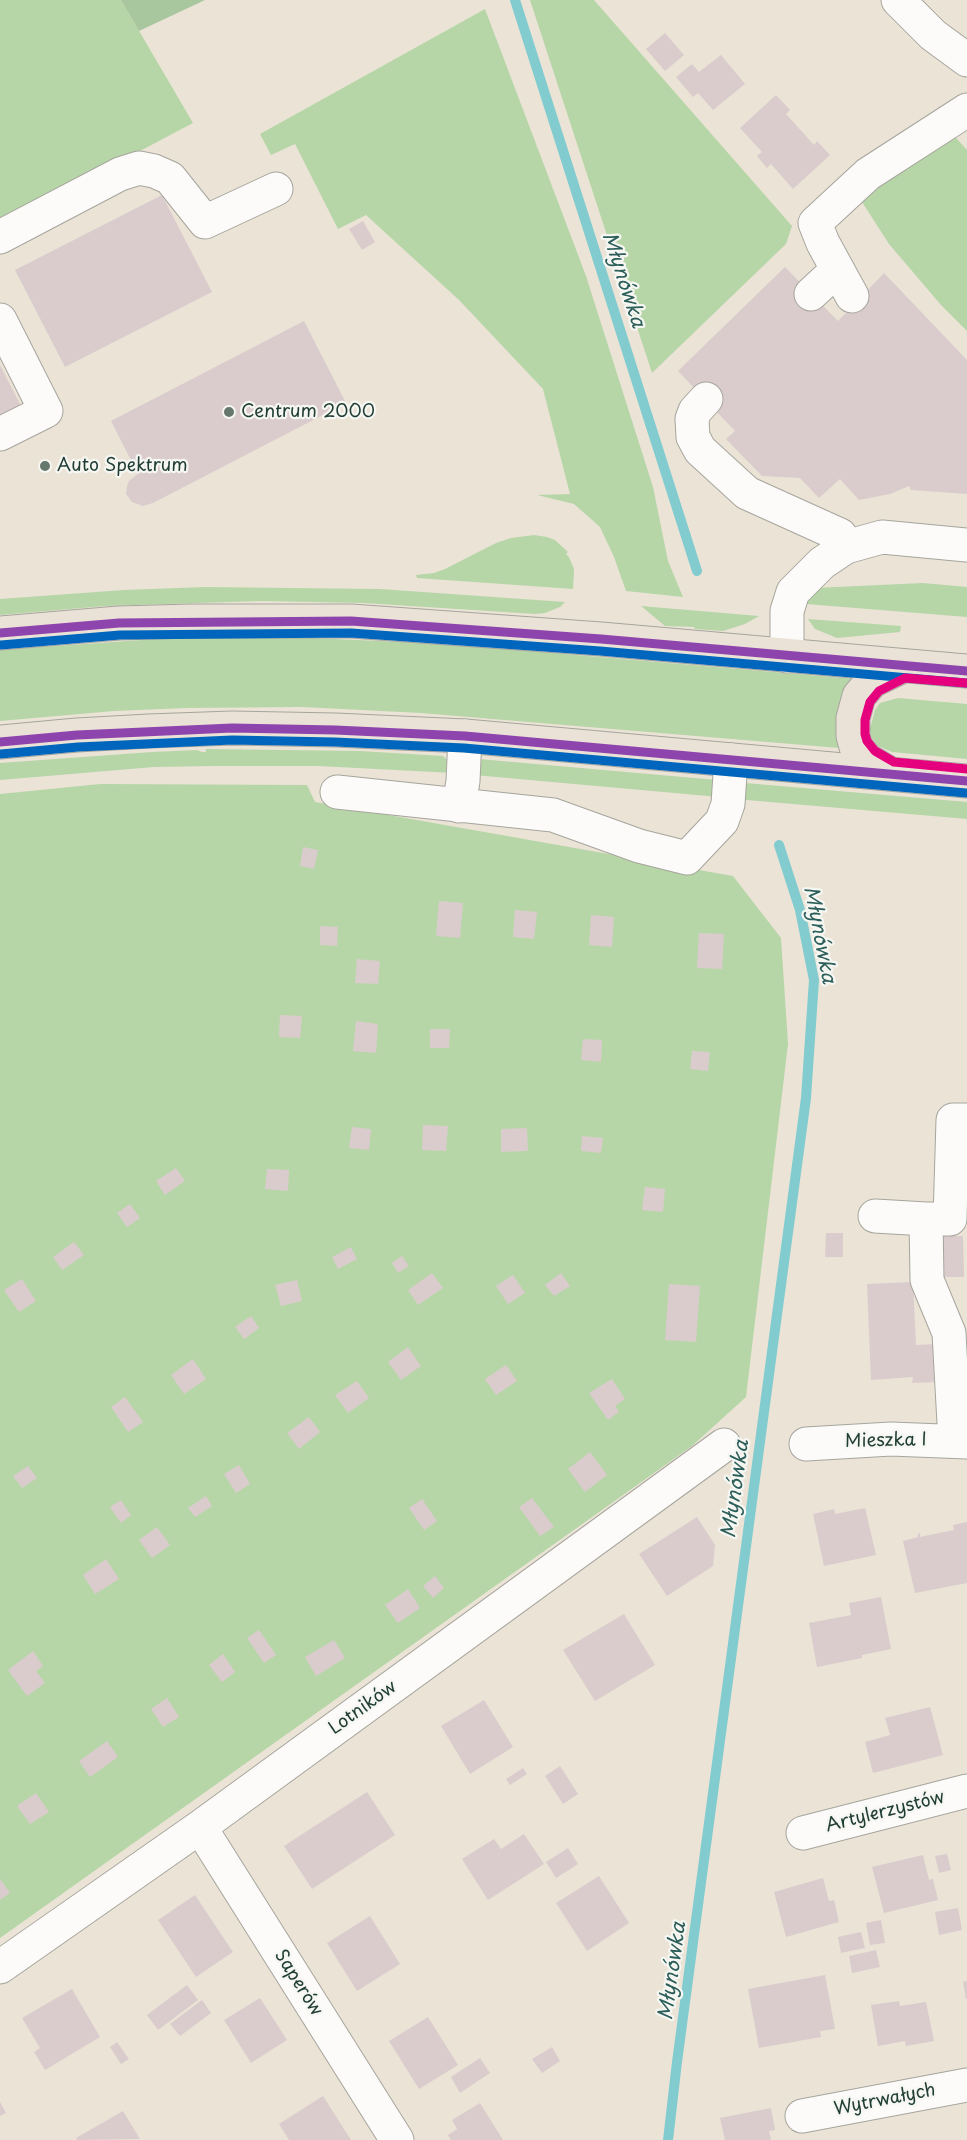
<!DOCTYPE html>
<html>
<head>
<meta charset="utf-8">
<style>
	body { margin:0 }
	canvas { display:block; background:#eae3d6 }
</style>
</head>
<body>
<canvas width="967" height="2140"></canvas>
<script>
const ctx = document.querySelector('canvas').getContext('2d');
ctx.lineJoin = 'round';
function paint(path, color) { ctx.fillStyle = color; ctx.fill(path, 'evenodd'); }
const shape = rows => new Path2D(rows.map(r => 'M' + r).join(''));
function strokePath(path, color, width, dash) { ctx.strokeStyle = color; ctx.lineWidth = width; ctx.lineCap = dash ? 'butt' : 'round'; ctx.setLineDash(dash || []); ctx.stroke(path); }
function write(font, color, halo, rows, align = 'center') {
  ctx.font = font + ' "Playpen Sans",sans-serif'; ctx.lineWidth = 4.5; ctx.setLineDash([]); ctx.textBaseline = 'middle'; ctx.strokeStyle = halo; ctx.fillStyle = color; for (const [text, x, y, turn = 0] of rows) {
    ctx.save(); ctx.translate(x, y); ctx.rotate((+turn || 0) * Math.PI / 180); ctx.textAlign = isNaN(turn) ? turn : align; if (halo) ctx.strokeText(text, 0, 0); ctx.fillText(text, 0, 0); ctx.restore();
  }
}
paint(shape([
	[0,0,121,0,193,123,0,225],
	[530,0,594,0,792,226,786,244,652,373],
	[485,9,586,276,653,487,668,561,683,597,626,591,614,557,600,527,574,504,537,495,570,494,543,389,459,300,366,215,338,229,295,144,271,155,260,134],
	[949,130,967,150,967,331,941,305,889,244,855,191],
	[534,535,547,537,555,540,568,552,566,554,569,557,574,569,573,589,417,578,416,575,434,573,445,569,496,543,511,538],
	[923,583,967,587,967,617,806,604,814,588],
	[205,587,380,589,565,602,560,607,545,613,535,614,363,603,261,601,105,606,0,615,0,599,124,590],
	[641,606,759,616,745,624,723,631,695,629,694,627,665,626],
	[808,619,901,626,900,632,837,638,815,629],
	[289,637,448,644,855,679,839,748,421,713,302,707,187,708,114,711,0,721,0,650,170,638],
	[898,698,967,704,967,759,892,752,878,746,871,737,870,729,875,710,880,703],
	[206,749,360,751,443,756,446,759,451,760,453,773,318,766,214,766,154,767,0,780,0,763,152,752,197,750,202,752,206,752],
	[479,759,717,780,719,797,474,775],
	[745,783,967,802,967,819,735,799],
	[100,784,307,785,315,802,733,876,781,938,788,1044,746,1397,692,1446,0,1938,0,794]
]), '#b7d6a8');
paint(shape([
	[121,0,205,0,139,31]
]), '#a8c79e');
strokePath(shape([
	[515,0,697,571],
	[668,2140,677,2062,806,1098,814,980,800,910,779,845]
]), '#82cccf', 10);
paint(shape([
	[665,33,684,55,665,71,646,49],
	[721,55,745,84,713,110,698,93,693,97,676,77,692,64,699,72],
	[776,95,790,110,786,114,814,145,817,141,830,155,793,189,771,164,767,168,757,156,762,152,740,128],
	[162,195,212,292,65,367,15,270],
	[363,221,375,242,362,250,349,229],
	[785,267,838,321,884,273,967,360,967,494,911,490,909,486,890,494,859,500,840,479,819,498,800,478,762,476,726,439,735,431,678,371],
	[304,321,346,403,153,503,143,506,132,502,126,494,127,486,129,481,138,474,111,421],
	[0,365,22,408,0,420],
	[303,847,318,850,314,869,300,866],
	[439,901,463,903,460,938,436,936],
	[515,910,537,912,534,939,513,937],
	[591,915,614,917,612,947,589,945],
	[320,926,338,927,337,946,320,945],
	[699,933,724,934,722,969,697,968],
	[357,959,380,961,378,984,355,983],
	[280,1015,302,1016,300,1038,279,1037],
	[356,1021,378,1024,376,1053,353,1051],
	[430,1029,450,1029,449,1048,430,1048],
	[583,1039,602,1040,601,1062,581,1060],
	[692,1051,710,1052,708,1071,690,1069],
	[423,1125,448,1126,446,1151,422,1150],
	[352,1127,371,1129,369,1150,349,1148],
	[527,1128,528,1151,501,1152,501,1129],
	[582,1136,603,1138,601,1153,581,1151],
	[176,1168,185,1181,165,1195,156,1181],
	[267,1169,289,1170,288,1191,265,1189],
	[645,1187,665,1189,663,1212,642,1210],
	[130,1204,140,1218,127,1227,117,1213],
	[826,1233,843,1233,843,1257,825,1257],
	[938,1236,963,1236,964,1277,939,1277],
	[74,1242,84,1255,62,1270,53,1257],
	[351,1247,357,1259,338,1269,332,1257],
	[402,1256,409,1266,398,1273,392,1263],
	[432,1273,443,1288,418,1305,408,1290],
	[561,1273,570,1286,554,1296,545,1285],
	[513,1275,525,1293,508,1304,496,1286],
	[22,1279,36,1301,19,1312,4,1290],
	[297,1280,302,1301,281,1306,275,1285],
	[913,1282,916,1345,937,1344,939,1382,912,1383,913,1377,871,1380,867,1284],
	[669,1284,700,1286,696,1342,665,1340],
	[251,1316,259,1328,244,1339,235,1327],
	[408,1347,421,1366,401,1380,388,1362],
	[193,1359,206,1379,184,1394,171,1375],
	[506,1365,517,1381,496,1395,485,1379],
	[612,1379,625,1399,615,1406,619,1412,608,1420,589,1393],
	[357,1381,369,1398,348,1413,335,1395],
	[125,1397,143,1422,128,1432,111,1407],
	[309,1417,320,1432,299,1449,287,1433],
	[590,1452,607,1475,585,1492,568,1469],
	[239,1465,250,1484,236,1493,224,1474],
	[28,1466,37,1478,22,1488,13,1476],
	[206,1496,212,1506,195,1517,188,1508],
	[532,1498,554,1527,540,1536,519,1507],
	[422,1499,437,1521,424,1530,409,1508],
	[121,1500,131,1515,121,1523,110,1507],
	[865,1508,876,1555,824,1566,813,1514,834,1509,835,1514],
	[697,1517,715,1545,713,1566,667,1596,639,1554],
	[967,1522,967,1583,915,1593,903,1541,918,1537,918,1534,920,1533,920,1537,954,1530,953,1525],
	[157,1527,170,1545,152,1558,139,1540],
	[106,1559,119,1579,95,1594,83,1575],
	[435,1576,444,1588,433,1598,423,1586],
	[408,1589,420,1608,398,1623,385,1605],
	[881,1597,891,1649,862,1655,862,1658,817,1667,809,1623,851,1615,849,1603],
	[624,1614,655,1665,595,1701,563,1650],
	[259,1630,276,1655,264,1663,247,1638],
	[334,1640,345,1658,316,1676,305,1657],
	[33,1651,43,1666,36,1671,45,1683,27,1696,8,1670],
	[223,1654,235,1672,222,1682,209,1665],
	[167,1698,179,1717,163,1727,151,1709],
	[484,1700,513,1747,470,1774,441,1726],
	[930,1707,943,1755,873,1773,865,1742,890,1735,885,1718],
	[107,1741,118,1757,90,1777,79,1761],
	[560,1766,578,1794,563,1804,545,1776],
	[523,1768,527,1774,510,1785,506,1779],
	[367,1792,395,1835,312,1889,284,1846],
	[36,1793,49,1812,30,1824,17,1806],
	[524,1834,544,1864,488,1900,462,1859,494,1839,501,1849],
	[568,1848,578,1864,556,1878,546,1862],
	[947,1854,951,1870,939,1873,935,1856],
	[923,1855,929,1880,933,1879,938,1900,884,1913,872,1867],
	[599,1876,629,1923,587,1951,556,1903],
	[823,1878,829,1901,834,1900,839,1922,786,1937,774,1892],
	[0,1879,10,1893,0,1900],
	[195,1895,233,1952,196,1977,158,1920],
	[958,1908,962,1930,939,1935,935,1912],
	[370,1916,400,1964,357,1991,327,1943],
	[881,1920,885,1943,870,1945,866,1923],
	[861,1932,865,1948,841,1953,838,1937],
	[876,1950,880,1967,852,1973,849,1956],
	[825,1975,835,2029,820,2031,821,2037,759,2048,748,1989],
	[967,1981,967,1999,966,1999,963,1982],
	[187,1985,198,2000,158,2030,147,2015],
	[72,1989,100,2037,45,2070,34,2052,40,2048,22,2018],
	[260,1998,287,2040,251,2063,224,2020],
	[202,2000,211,2013,180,2036,170,2024],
	[899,2001,900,2006,926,2002,934,2041,906,2046,905,2041,878,2046,871,2005],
	[428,2017,458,2065,419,2089,389,2041],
	[117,2042,129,2059,121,2064,110,2047],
	[552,2047,560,2061,542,2073,532,2059],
	[480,2058,490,2073,460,2093,451,2077],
	[323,2096,351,2140,289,2140,279,2124],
	[0,2102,6,2113,0,2116],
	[480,2103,503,2140,451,2140,448,2135,457,2129,452,2120],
	[771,2108,775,2130,769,2131,771,2140,725,2140,720,2118],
	[123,2111,140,2139,77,2140,76,2138]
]), '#dacccc');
const minor = shape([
	[898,0,933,35,967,60],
	[0,237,120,174,139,168,154,171,170,178,205,222,276,189],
	[811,294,837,270],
	[852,296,823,243,815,223,868,174,967,110],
	[0,320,46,411,0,434],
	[706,399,695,411,692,419,693,437,700,450,747,493,840,535,846,547],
	[787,656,787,611,793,592,822,563,846,547,882,537,967,545],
	[337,792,553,815,639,846,687,858,722,821,728,804,731,760],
	[459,806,463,781,465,736],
	[875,1216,926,1219,927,1280,949,1333,955,1441],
	[926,1219,950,1219,953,1120,967,1120],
	[806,1444,891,1439,967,1442],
	[200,1827,397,2140],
	[803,1833,967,1791],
	[0,1967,200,1827,724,1445],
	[802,2116,967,2085]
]);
const major = shape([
	[0,633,119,623,191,621,351,621,601,639,967,671],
	[0,742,77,735,149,731,232,728,335,730,465,736,967,781],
	[890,774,867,760,856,747,853,736,853,718,859,696,872,681,903,666]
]);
strokePath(minor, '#a6a59d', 35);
strokePath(major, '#a6a59d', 35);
strokePath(minor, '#fcfbf9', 33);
strokePath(major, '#ebe2d7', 33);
strokePath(shape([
	[0,633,119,623,351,621,601,639,967,671],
	[0,742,77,735,232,728,335,730,465,736,967,781]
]), '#8e44ad', 9);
strokePath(shape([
	[1,645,120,635,351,633,600,651,966,683],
	[1,754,78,747,232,740,335,742,464,748,966,793]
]), '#0065bd', 9);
strokePath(shape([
	[966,683,905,678,879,691,870,702,865,720,865,734,867,741,875,751,894,762,967,769]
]), '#e5007d', 9);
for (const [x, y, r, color] of [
	[229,412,6,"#66776d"],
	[45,466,6,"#66776d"]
]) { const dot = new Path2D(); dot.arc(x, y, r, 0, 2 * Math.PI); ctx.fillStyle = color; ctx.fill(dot); strokePath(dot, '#f6f6f2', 2); }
write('18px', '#1f3d34', '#f6f6f2', [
	["Centrum 2000",241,412],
	["Auto Spektrum",57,466]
], 'left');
write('18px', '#1f3d34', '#f6f6f2', [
	["Mieszka I",886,1441,-1],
	["Lotników",363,1708,-36],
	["Artylerzystów",885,1812,-14],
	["Saperów",298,1983,58],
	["Wytrwałych",885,2100,-11]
]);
write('italic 20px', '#2c5e5a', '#f6f6f2', [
	["Młynówka",623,280,72],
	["Młynówka",819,935,79],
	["Młynówka",736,1489,-82],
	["Młynówka",673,1971,-82]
]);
</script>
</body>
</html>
